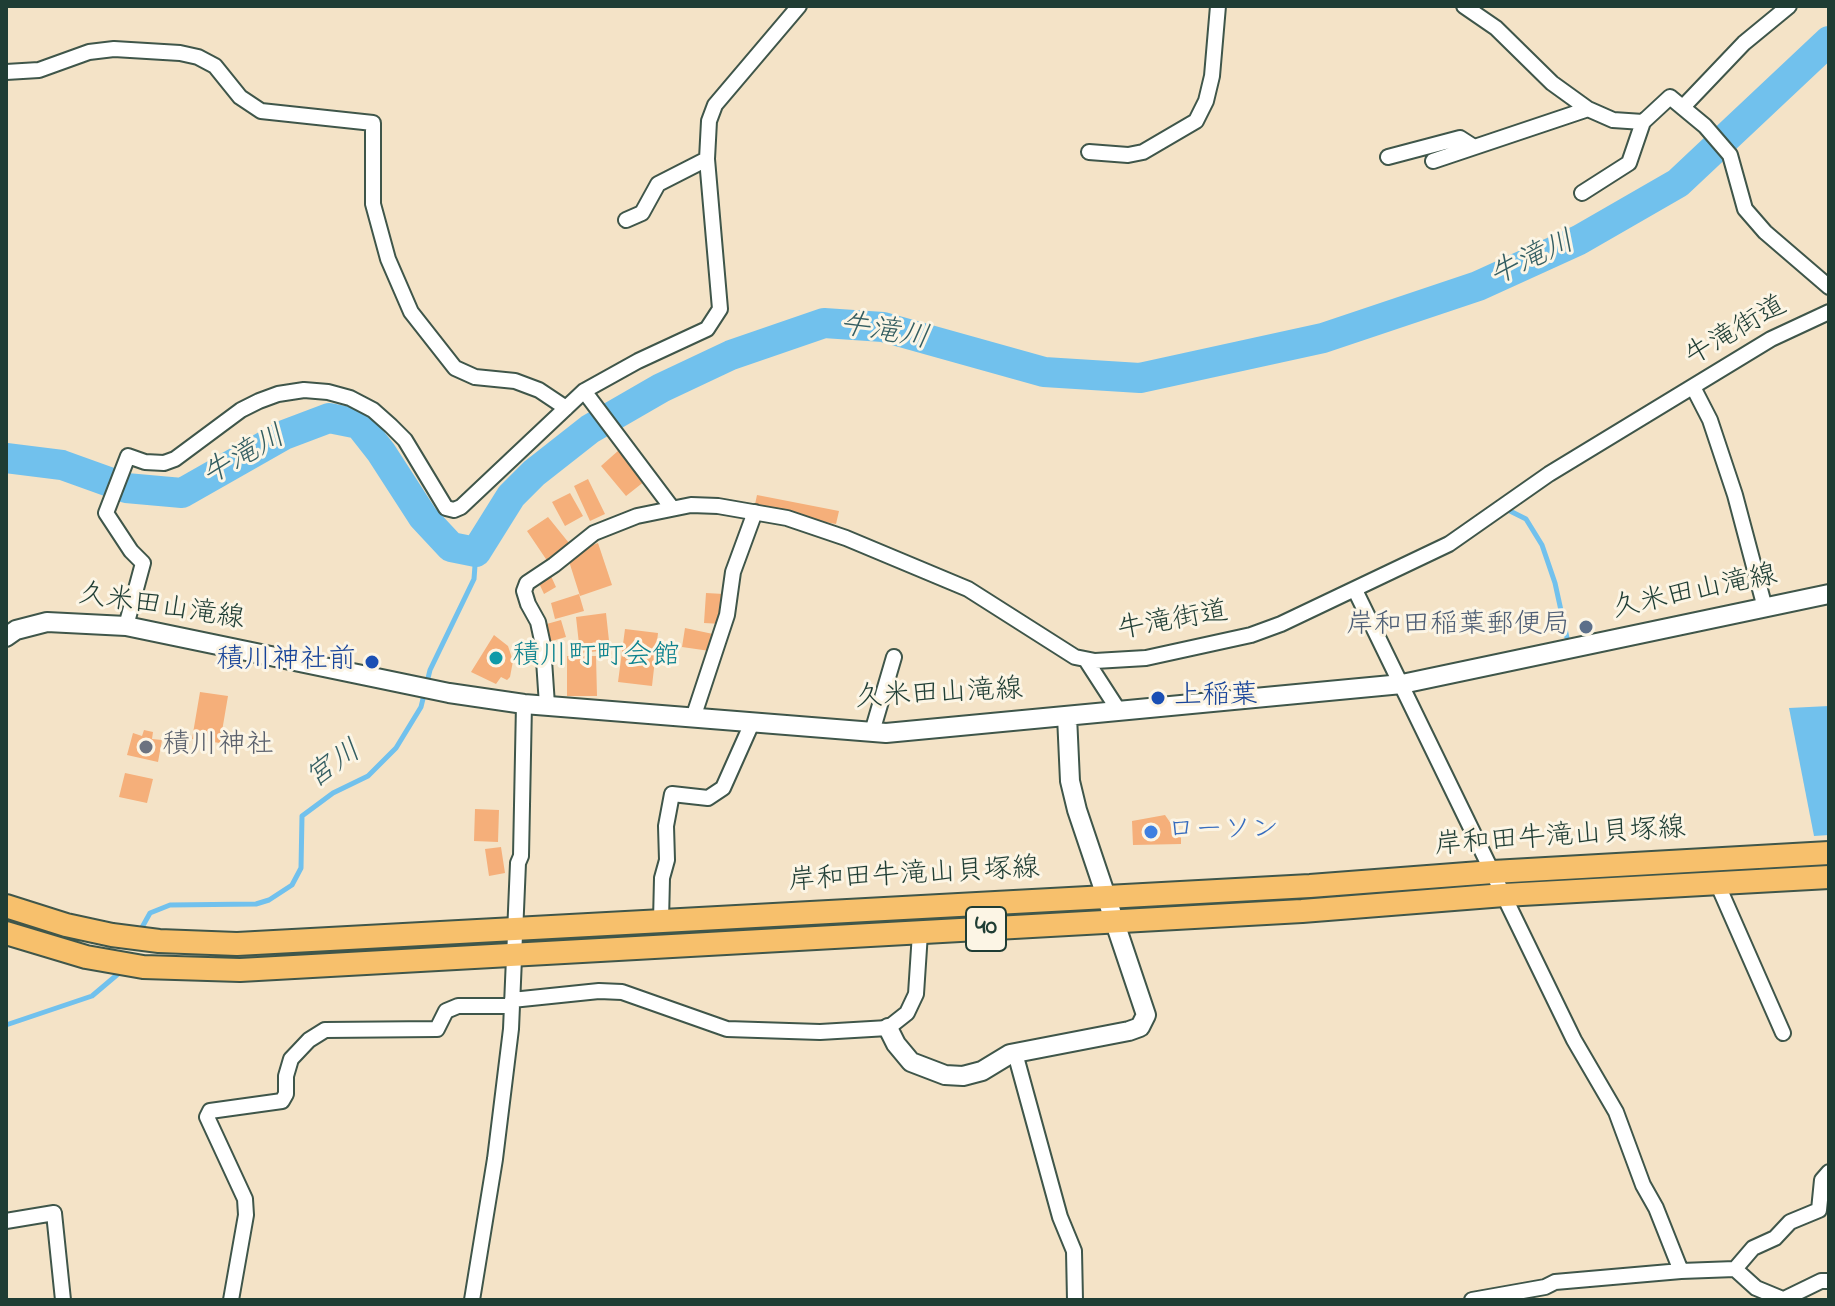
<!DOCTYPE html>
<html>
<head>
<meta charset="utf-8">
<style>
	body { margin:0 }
	#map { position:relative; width:1835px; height:1306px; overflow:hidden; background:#f4e3c7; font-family:"Indie Flower",sans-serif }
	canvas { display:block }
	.frame { position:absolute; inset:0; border:8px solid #1f3d34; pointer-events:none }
</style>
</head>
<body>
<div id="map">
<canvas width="1835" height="1306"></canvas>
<div class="frame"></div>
</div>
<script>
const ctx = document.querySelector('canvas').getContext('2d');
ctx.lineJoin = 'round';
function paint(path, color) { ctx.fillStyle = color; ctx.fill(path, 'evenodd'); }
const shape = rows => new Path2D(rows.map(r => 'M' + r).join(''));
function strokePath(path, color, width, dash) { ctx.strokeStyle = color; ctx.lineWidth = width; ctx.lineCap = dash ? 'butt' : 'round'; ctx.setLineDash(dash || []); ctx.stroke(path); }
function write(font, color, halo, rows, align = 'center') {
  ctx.font = font + ' "Indie Flower","Klee One",sans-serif'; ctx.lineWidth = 6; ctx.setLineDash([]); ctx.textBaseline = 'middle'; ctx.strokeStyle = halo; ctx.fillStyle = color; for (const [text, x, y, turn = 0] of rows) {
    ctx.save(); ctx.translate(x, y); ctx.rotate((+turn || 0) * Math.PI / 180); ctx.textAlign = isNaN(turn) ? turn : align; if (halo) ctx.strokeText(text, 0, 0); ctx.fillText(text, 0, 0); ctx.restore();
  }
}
paint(shape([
	[1829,706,1829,835,1814,836,1789,708]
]), '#71c1ed');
strokePath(shape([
	[1506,509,1526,519,1542,545,1555,583,1569,647],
	[140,931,150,913,170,905,256,904,269,900,292,885,301,868,302,816,333,793,368,776,396,748,421,707,430,670,474,579,476,552],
	[6,1025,92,996,118,974,121,969]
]), '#71c1ed', 5);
strokePath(shape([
	[6,458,62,465,126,488,182,493,284,435,329,418,359,424,381,452,423,517,451,547,476,552,511,496,534,473,590,429,661,388,731,355,824,323,883,327,1044,372,1140,378,1323,338,1478,286,1579,240,1678,183,1829,41]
]), '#71c1ed', 30);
paint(shape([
	[619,450,645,481,626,496,601,466],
	[588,479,605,514,590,521,574,486],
	[570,493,583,516,565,526,552,502],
	[757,495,839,511,836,524,754,509],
	[548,517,573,548,550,565,527,531],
	[598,543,612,585,580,596,567,555],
	[550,574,556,587,544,594,538,581],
	[706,593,724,594,722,624,704,623],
	[579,594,584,611,555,619,551,603],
	[606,613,610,650,580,653,576,617],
	[561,620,566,637,548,642,543,625],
	[685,628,713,634,710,651,682,647],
	[625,629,658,633,652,686,618,682],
	[494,635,508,646,513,661,510,677,507,680,501,677,496,684,471,672],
	[567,656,596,656,597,696,567,696],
	[200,692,228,696,220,743,192,739],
	[144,730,153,732,152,739,162,740,158,762,127,755,133,733,142,736],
	[125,773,153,779,147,803,119,797],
	[475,809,499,810,498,842,474,841],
	[1165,815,1181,838,1181,844,1133,845,1132,821],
	[501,847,505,873,489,876,485,849]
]), '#f5af7a');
const minor = shape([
	[1464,6,1496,28,1552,83,1588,109,1613,120,1643,122,1670,97,1705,126,1730,155,1745,209,1765,232,1829,287],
	[6,72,39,70,89,52,114,49,180,53,198,57,215,66,240,97,261,111,373,123,373,204,388,259,411,312,455,368,475,377,515,381,539,390,566,408],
	[1683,107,1744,43,1789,6],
	[1089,152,1128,155,1143,152,1196,121,1206,101,1212,76,1218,6],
	[1388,157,1460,138,1474,147],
	[1433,161,1588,109],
	[1582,193,1629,163,1643,122],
	[626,220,642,213,658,184,707,159],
	[1693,387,1710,420,1735,495,1765,608],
	[584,391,672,508],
	[1355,590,1574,1040,1616,1112,1643,1185,1656,1208,1681,1271],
	[126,626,143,563,131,551,106,513,128,456,145,462,164,463,175,459,241,410,259,401,278,394,304,390,328,392,350,398,373,410,391,426,405,440,446,508,454,510,461,507,584,391,638,361,707,329,720,309,707,159,709,121,715,105,799,6],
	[1086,660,1119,711],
	[547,705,543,645,538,622,528,604,524,591,527,583,554,565,594,533,637,516,691,505,718,506,787,518,846,538,968,589,1075,657,1095,661,1146,658,1251,635,1281,624,1449,544,1549,474,1771,339,1829,312],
	[693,718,727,615,733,572,755,512],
	[872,732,894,657],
	[1717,883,1783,1033],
	[661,921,662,878,667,860,666,826,672,794,708,798,723,788,752,723],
	[512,1000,599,991,622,992,727,1029,820,1032,888,1028,907,1013,916,994,920,933],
	[1015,1053,1060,1217,1074,1251,1075,1300],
	[6,1221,54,1213,63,1300],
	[1735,1269,1753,1248,1775,1238,1790,1222,1819,1210,1822,1180,1829,1172],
	[1784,1299,1821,1281,1829,1281],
	[231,1300,246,1215,245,1199,207,1117,210,1111,282,1101,286,1094,286,1076,291,1059,309,1040,325,1030,437,1029,446,1011,458,1006,512,1006],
	[472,1300,495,1159,511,1029,518,863,521,856,524,704],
	[1472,1300,1545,1287,1555,1282,1681,1271,1735,1269,1756,1288,1785,1300]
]);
const tertiary = shape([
	[6,637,16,630,47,622,126,626,449,693,524,704,886,733,1402,684,1829,594],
	[888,1028,896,1044,911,1062,945,1075,963,1076,982,1071,1010,1054,1129,1031,1140,1027,1146,1015,1077,810,1070,781,1067,716]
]);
const primary = shape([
	[6,906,66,925,112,935,159,941,237,944,1310,886,1493,872,1829,853],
	[6,933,86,957,143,967,240,970,1302,911,1504,895,1829,877]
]);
strokePath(minor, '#3f564a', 18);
strokePath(tertiary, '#3f564a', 22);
strokePath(primary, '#3f564a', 26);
strokePath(minor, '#fff', 14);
strokePath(tertiary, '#fff', 18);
strokePath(primary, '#f7c06c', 22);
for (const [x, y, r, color] of [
	[1586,627,8,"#5c6f8a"],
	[496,658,8,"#0f9aa8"],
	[372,662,8,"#1a4fb4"],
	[1158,698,8,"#1a4fb4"],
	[146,747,8,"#6b7280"],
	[1151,832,8,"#3f7fe0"]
]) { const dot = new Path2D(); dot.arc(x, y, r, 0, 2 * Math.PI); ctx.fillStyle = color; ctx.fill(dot); strokePath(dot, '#fcf5e5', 3); }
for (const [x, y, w] of [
	[986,929,40]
]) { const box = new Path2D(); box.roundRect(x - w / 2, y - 22, w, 44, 6); ctx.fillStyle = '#fcf5e5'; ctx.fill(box); strokePath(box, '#1f3d34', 2); }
write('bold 26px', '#1f3d34', null, [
	["40",986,929]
]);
write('28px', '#1f3d34', '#fcf5e5', [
	["牛滝街道",1737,333,-30],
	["久米田山滝線",1695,594,-12],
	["久米田山滝線",161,609,9],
	["牛滝街道",1173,623,-10],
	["久米田山滝線",939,696,-3],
	["岸和田牛滝山貝塚線",1560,839,-4],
	["岸和田牛滝山貝塚線",914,877,-3]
]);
write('28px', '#4e5e75', '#fcf5e5', [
	["岸和田稲葉郵便局",1570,627]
], 'right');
write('28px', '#0d838f', '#fcf5e5', [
	["積川町町会館",512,658]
], 'left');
write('28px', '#164399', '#fcf5e5', [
	["積川神社前",356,662],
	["上稲葉",1174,698,"left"]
], 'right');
write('28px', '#5b616d', '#fcf5e5', [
	["積川神社",162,747]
], 'left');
write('28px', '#366cbe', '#fcf5e5', [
	["ローソン",1167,832]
], 'left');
write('italic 30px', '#345e62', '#fcf5e5', [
	["牛滝川",1533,261,-25],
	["牛滝川",884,334,10],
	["牛滝川",245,458,-29],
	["宮川",335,767,-35]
]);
</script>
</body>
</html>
